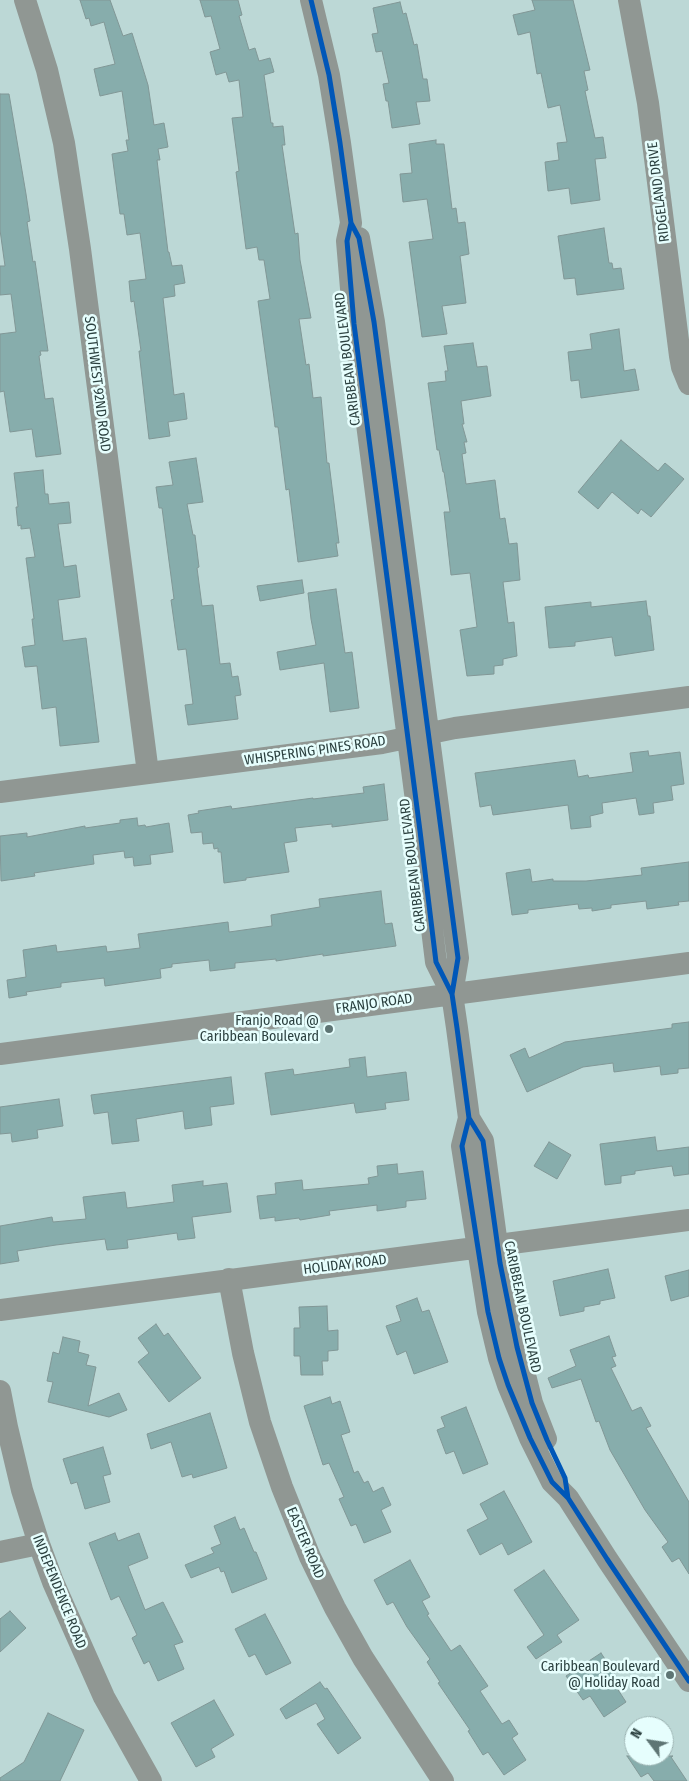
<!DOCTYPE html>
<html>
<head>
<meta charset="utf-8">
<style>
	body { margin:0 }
	#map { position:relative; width:689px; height:1781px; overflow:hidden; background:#bcd8d6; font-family:"Fira Sans Condensed",sans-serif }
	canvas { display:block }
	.north { position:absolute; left:624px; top:1716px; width:50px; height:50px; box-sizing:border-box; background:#e6fefd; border:1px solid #9bb2b1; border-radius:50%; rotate:301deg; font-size:14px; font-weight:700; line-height:20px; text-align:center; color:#2b403f }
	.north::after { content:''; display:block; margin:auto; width:18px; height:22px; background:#5e7574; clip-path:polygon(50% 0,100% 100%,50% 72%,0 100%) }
</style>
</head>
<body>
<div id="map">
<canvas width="689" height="1781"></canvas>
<div class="north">N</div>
</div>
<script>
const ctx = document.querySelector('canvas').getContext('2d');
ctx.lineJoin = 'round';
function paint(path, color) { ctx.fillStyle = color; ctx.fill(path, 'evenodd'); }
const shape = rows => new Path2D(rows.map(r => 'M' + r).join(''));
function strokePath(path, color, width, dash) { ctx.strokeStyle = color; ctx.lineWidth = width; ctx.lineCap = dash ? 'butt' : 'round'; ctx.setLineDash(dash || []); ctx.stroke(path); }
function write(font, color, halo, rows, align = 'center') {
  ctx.font = font + ' "Fira Sans Condensed",sans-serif'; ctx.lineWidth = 5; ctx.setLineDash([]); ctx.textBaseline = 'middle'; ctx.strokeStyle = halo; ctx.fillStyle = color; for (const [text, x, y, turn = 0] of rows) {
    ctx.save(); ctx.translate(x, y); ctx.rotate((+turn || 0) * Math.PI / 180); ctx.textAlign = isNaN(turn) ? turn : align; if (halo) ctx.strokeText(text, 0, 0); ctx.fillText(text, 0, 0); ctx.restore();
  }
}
const building = shape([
	[80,0,110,0,123,36,132,33,148,85,154,125,164,123,168,147,158,149,160,160,157,160,168,252,169,252,172,266,182,265,185,283,174,285,175,296,163,298,174,395,184,393,187,419,168,422,170,436,149,439,139,351,141,351,134,301,131,302,129,281,146,279,140,233,127,235,124,214,120,214,112,154,128,151,126,140,129,140,122,91,100,96,94,69,115,64,104,22,91,26,89,18,86,19,80,0],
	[200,0,238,0,242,15,239,16,249,50,255,48,259,61,270,58,274,72,264,75,271,123,273,123,273,127,283,126,285,145,282,145,295,234,298,233,300,260,311,318,299,319,306,365,309,364,313,398,321,397,327,463,329,463,339,543,336,543,338,556,298,562,289,489,286,490,278,427,275,427,274,418,258,301,270,299,264,260,259,260,257,247,246,249,236,172,239,171,232,118,243,117,239,80,229,82,226,72,216,75,210,52,220,49,211,16,205,17,200,0],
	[532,0,573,0,590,70,584,71,588,90,585,91,595,138,603,137,606,158,595,159,600,200,571,204,569,188,548,191,545,162,559,160,557,143,567,142,560,105,548,108,541,73,537,74,530,32,518,35,513,15,535,10,532,0],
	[400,2,403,14,406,13,414,45,417,44,423,79,427,79,430,101,416,102,420,124,392,128,388,101,386,101,383,84,389,83,382,51,376,52,372,34,378,33,373,8,400,2],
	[0,94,9,94,26,194,30,221,27,222,33,262,35,261,48,351,40,351,41,355,39,356,45,399,53,398,61,454,36,457,32,429,10,432,4,391,0,392,0,334,16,332,11,294,0,295,0,266,5,266,0,230,0,94],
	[436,140,436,144,444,144,452,209,456,208,458,223,465,222,469,254,460,256,466,303,442,306,447,334,422,337,409,242,433,239,427,199,403,202,400,174,412,173,409,144,436,140],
	[604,228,609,263,612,263,613,269,621,268,624,289,577,295,575,278,564,279,558,236,604,228],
	[619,329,624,371,635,369,639,390,581,398,579,380,571,381,568,352,592,349,590,334,619,329],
	[473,343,477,367,487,366,491,396,461,401,464,424,462,424,467,442,464,442,466,453,462,454,466,484,495,480,500,519,505,518,509,544,517,543,520,580,503,582,508,623,514,622,517,656,503,659,503,665,494,666,494,674,467,676,460,630,477,627,470,573,451,575,444,512,450,512,444,472,443,472,439,450,437,450,428,383,446,381,445,371,448,371,444,346,473,343],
	[621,440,658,471,665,463,684,479,651,517,641,509,638,514,612,492,598,509,578,492,621,440],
	[196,458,203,502,187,504,193,535,195,535,199,567,197,568,202,606,213,605,220,664,230,663,232,677,238,676,241,695,235,696,238,719,188,725,185,705,193,704,186,649,178,650,171,600,174,599,162,508,159,508,156,487,173,485,169,462,196,458],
	[43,470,45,494,48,494,49,504,69,502,71,523,58,524,64,567,76,565,80,597,58,600,63,641,86,638,99,742,60,746,56,707,42,709,37,666,25,667,22,647,35,645,32,619,34,619,26,558,35,557,30,528,21,529,21,525,18,526,16,507,18,507,14,473,43,470],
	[302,580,304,593,260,601,257,586,302,580],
	[336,589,345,653,352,652,359,708,330,712,324,663,280,670,277,652,316,645,311,619,308,593,336,589],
	[646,601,648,616,650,616,654,650,615,656,612,637,575,642,575,646,549,648,545,607,591,602,591,607,646,601],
	[648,751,649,756,680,752,684,784,671,786,673,800,653,803,654,813,639,815,636,798,602,803,603,813,590,816,591,827,571,829,568,805,493,815,491,805,480,807,475,773,575,760,578,777,588,775,589,778,633,772,630,753,648,751],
	[384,784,388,820,332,827,332,824,295,828,297,841,284,843,289,872,246,878,246,880,224,883,221,852,218,852,218,848,214,849,213,843,203,844,202,832,191,833,188,815,199,813,198,811,231,806,232,809,313,798,313,799,364,793,363,787,384,784],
	[137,818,138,826,145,825,146,827,169,823,173,852,150,855,151,864,134,866,133,857,125,858,124,851,93,855,94,864,34,873,35,876,1,881,0,836,27,833,27,837,85,826,85,828,120,823,120,820,137,818],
	[689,862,689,901,678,902,679,905,647,909,646,901,611,905,611,908,592,911,592,908,579,909,578,904,528,910,528,913,512,915,506,873,530,869,532,882,553,879,553,881,586,881,642,875,641,868,689,862],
	[381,891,385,924,392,923,396,946,323,956,323,954,276,961,276,959,235,963,235,968,210,971,209,960,172,964,172,967,160,969,161,978,105,986,104,978,61,983,61,987,26,992,27,995,9,998,7,980,26,977,23,950,56,945,57,952,106,946,107,952,140,948,138,934,228,922,229,932,272,926,271,915,320,907,319,899,381,891],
	[689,1022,689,1068,678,1069,678,1073,661,1075,660,1066,614,1072,613,1063,583,1067,527,1092,510,1055,525,1048,529,1058,565,1042,672,1028,672,1024,689,1022],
	[365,1057,367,1077,406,1072,409,1100,385,1103,386,1109,356,1113,354,1103,271,1115,265,1073,293,1069,294,1075,350,1067,349,1059,365,1057],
	[231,1077,234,1104,210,1107,212,1125,185,1129,183,1111,136,1119,139,1141,112,1144,108,1112,94,1114,91,1095,231,1077],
	[59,1099,63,1126,37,1130,38,1138,12,1142,11,1133,0,1134,0,1107,59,1099],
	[655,1137,657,1151,689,1147,689,1174,674,1176,672,1166,635,1171,635,1174,621,1176,621,1183,605,1185,600,1144,655,1137],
	[549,1142,571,1155,557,1179,534,1166,549,1142],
	[397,1164,398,1174,423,1171,426,1199,406,1201,406,1207,377,1211,377,1205,329,1211,330,1215,300,1220,299,1218,275,1221,275,1217,260,1219,257,1196,276,1194,275,1183,302,1180,303,1190,369,1184,368,1178,378,1176,377,1166,397,1164],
	[203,1181,203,1186,227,1183,231,1212,192,1217,195,1238,178,1240,177,1233,127,1240,128,1248,107,1250,105,1239,56,1245,17,1251,19,1261,0,1264,0,1226,52,1217,53,1222,86,1219,83,1197,125,1192,127,1208,174,1202,172,1185,203,1181],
	[608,1269,615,1298,600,1301,600,1304,584,1307,584,1311,560,1316,553,1281,608,1269],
	[689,1270,689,1296,671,1301,665,1276,689,1270],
	[417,1298,422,1312,429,1310,448,1362,414,1374,406,1351,397,1355,386,1326,401,1321,396,1306,417,1298],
	[327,1306,328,1331,338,1330,338,1350,328,1351,328,1361,322,1361,323,1375,301,1375,300,1356,294,1356,294,1328,300,1328,299,1307,327,1306],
	[156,1324,164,1336,168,1333,201,1378,169,1402,138,1362,149,1353,138,1338,156,1324],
	[609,1336,616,1356,612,1357,616,1366,611,1368,632,1411,641,1407,651,1426,646,1428,689,1502,689,1574,679,1558,672,1562,662,1547,668,1542,645,1510,610,1450,599,1421,596,1422,581,1379,552,1388,548,1378,576,1366,570,1350,609,1336],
	[63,1337,80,1341,78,1352,89,1355,86,1365,96,1367,88,1406,119,1393,127,1410,109,1417,48,1402,53,1382,47,1381,53,1352,59,1354,63,1337],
	[330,1397,332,1404,340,1401,350,1432,341,1435,354,1473,358,1471,364,1483,368,1481,373,1492,383,1487,391,1505,381,1510,391,1532,364,1543,356,1524,351,1526,339,1499,344,1497,329,1463,323,1465,304,1406,330,1397],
	[466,1407,488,1464,463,1474,454,1451,446,1454,437,1430,445,1427,441,1417,466,1407],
	[210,1413,227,1468,193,1478,192,1474,182,1477,171,1442,151,1449,147,1434,210,1413],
	[103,1447,111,1474,103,1476,110,1502,85,1509,77,1482,71,1484,63,1459,103,1447],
	[504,1491,532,1542,508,1555,502,1543,480,1555,467,1530,488,1519,480,1504,504,1491],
	[235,1517,240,1530,244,1528,254,1552,256,1552,267,1579,232,1593,224,1571,221,1572,219,1567,191,1578,185,1565,214,1553,211,1548,221,1544,214,1526,235,1517],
	[115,1533,118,1541,139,1533,148,1558,128,1566,145,1610,163,1602,183,1642,174,1645,184,1669,158,1681,149,1661,144,1664,132,1638,137,1635,119,1596,111,1600,89,1543,115,1533],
	[410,1560,430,1597,422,1601,429,1614,427,1615,451,1651,460,1645,488,1686,480,1691,502,1724,509,1720,518,1734,512,1738,526,1760,504,1775,488,1752,483,1755,468,1731,470,1730,438,1683,440,1682,427,1662,430,1659,407,1627,393,1602,387,1605,374,1580,410,1560],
	[544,1570,579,1620,557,1635,562,1642,536,1659,527,1647,544,1635,514,1590,544,1570],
	[10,1611,26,1628,0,1652,0,1619,10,1611],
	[265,1614,291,1663,266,1675,255,1654,249,1657,235,1629,265,1614],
	[601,1653,616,1676,611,1679,626,1702,604,1717,590,1696,583,1700,566,1676,601,1653],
	[320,1682,325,1689,327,1688,361,1738,338,1754,317,1724,325,1719,316,1703,286,1719,280,1709,320,1682],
	[214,1700,234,1735,211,1749,215,1757,196,1767,171,1723,214,1700],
	[48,1713,84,1730,60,1781,0,1781,0,1778,24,1762,48,1713],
	[627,1756,673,1756,671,1757,687,1781,654,1781,648,1773,641,1777,627,1756]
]);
paint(building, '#87adac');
strokePath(building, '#819796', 1);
strokePath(shape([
	[25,0,47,70,64,143,80,249,148,773],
	[311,0,329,75,340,143,351,223,347,241,354,324,420,831,436,962,452,994,457,1028,469,1118,462,1146,488,1312,499,1358,508,1385,530,1438,552,1482,568,1498,607,1559,689,1681],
	[629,0,648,103,680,356,682,367,689,384],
	[359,238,374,322,458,958,452,994],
	[0,792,382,743,455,728,689,697],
	[0,1054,689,963],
	[469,1118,483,1141,497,1245,512,1323,532,1403,546,1439],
	[229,1279,243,1353,260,1422,282,1487,310,1557,335,1608,363,1658,443,1781],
	[0,1310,689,1220],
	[0,1391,7,1427,22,1490,39,1544,53,1582,104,1697,151,1781],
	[0,1552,39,1544]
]), '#909793', 22);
strokePath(shape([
	[311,0,329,75,340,143,351,223,347,241,354,324,420,831,436,962,452,994,457,1028,469,1118,462,1146,488,1312,499,1358,508,1385,530,1438,552,1482,568,1498,607,1559,689,1681],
	[351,223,359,238,374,322,458,958,452,994],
	[469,1118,483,1141,500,1263,517,1347,532,1403,547,1440,565,1478,568,1498]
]), '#0057b8', 5);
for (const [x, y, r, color] of [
	[329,1029,5,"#5e7574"],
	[670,1675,5,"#5e7574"]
]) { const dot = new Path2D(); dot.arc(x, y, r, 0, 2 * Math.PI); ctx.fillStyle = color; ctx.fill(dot); strokePath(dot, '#e6fefd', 2); }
write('14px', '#2b403f', '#e6fefd', [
	["RIDGELAND DRIVE",659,192,-97],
	["CARIBBEAN BOULEVARD",348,359,-97],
	["SOUTHWEST 92ND ROAD",97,384,83],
	["WHISPERING PINES ROAD",315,751,-8],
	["CARIBBEAN BOULEVARD",413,865,-97],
	["FRANJO ROAD",374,1004,-8],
	["HOLIDAY ROAD",345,1265,-7],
	["CARIBBEAN BOULEVARD",522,1307,78],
	["EASTER ROAD",305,1543,67],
	["INDEPENDENCE ROAD",59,1592,68]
]);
write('14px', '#2b403f', '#e6fefd', [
	["Franjo Road @",319,1021],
	["Caribbean Boulevard",319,1037],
	["Caribbean Boulevard",660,1667],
	["@ Holiday Road",660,1683]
], 'right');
</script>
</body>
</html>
